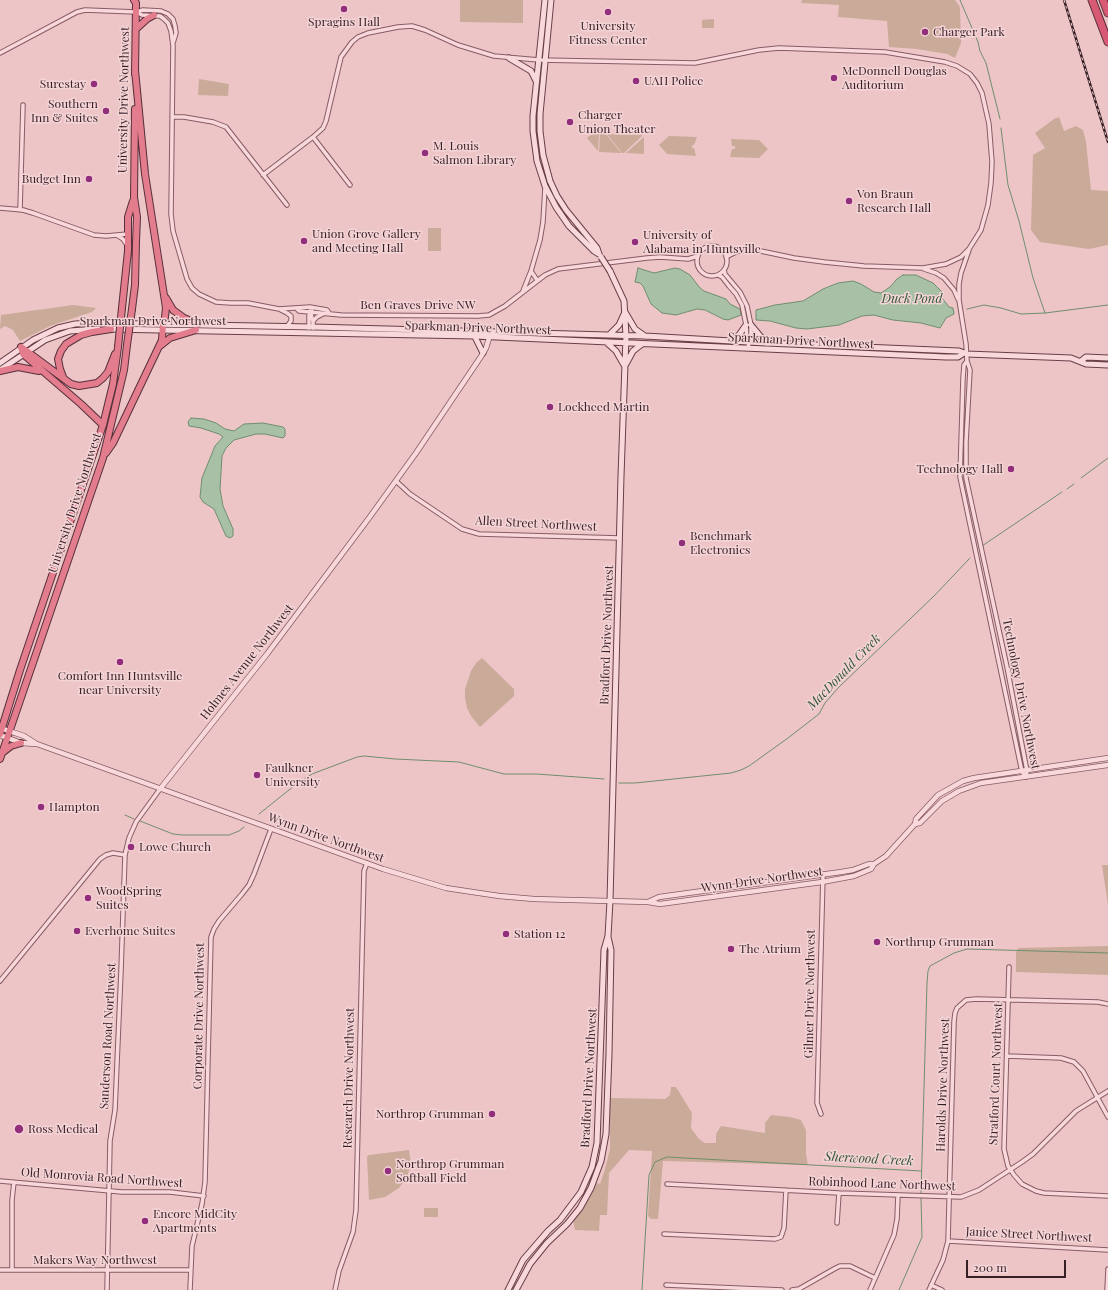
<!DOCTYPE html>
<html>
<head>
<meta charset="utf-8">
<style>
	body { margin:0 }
	#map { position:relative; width:1108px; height:1290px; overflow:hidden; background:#edc5c7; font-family:"Playfair Display",serif }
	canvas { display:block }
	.scale { position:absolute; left:966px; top:1260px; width:100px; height:18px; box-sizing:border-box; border:2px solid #371f26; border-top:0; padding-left:5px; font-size:12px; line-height:14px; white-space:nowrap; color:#371f26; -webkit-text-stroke:3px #f4d4d6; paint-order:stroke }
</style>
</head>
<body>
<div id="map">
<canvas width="1108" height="1290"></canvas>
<div class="scale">200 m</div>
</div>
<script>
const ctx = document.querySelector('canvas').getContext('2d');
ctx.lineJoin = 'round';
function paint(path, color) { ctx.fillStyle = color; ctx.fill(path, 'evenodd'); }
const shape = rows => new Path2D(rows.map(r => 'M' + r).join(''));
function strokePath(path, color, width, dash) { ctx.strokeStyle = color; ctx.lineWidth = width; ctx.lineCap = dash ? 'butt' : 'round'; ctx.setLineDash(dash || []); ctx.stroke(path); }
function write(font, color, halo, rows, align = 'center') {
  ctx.font = font + ' "Playfair Display",serif'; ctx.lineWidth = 3; ctx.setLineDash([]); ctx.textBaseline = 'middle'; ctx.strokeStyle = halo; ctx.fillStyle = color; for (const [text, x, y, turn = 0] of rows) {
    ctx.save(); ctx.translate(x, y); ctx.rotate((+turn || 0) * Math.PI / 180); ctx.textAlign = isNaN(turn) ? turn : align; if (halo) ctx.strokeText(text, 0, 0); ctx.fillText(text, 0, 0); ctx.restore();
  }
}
paint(shape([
	[460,0,523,0,523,23,460,22],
	[802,0,955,0,960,7,961,43,955,58,947,54,917,49,889,47,887,21,838,17,839,5,801,3],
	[714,19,714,28,702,28,702,20],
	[199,79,229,84,228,96,198,95],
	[1059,117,1064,131,1076,126,1083,130,1086,142,1091,190,1108,191,1108,245,1089,249,1040,242,1031,230,1033,155,1045,148,1035,133,1054,119],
	[592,134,599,134,598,151,587,138],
	[600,134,606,134,621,153,599,152],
	[607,134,642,135,642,136,624,153,622,153],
	[669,136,697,137,694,145,692,145,692,148,694,148,696,156,667,154,659,145],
	[644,137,644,154,626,153],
	[731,139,759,140,768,149,759,158,730,157,732,149,735,149,735,146,732,146],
	[428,228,441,228,441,251,428,251],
	[73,305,96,308,92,312,50,326,20,341,13,330,5,326,0,329,1,315],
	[482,658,514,689,514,696,480,727,471,716,467,708,465,698,465,689,471,671,476,663],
	[1102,865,1108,865,1108,905],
	[1108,946,1108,975,1016,972,1016,952,1018,948],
	[671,1087,676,1087,692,1113,691,1128,699,1139,705,1143,716,1143,716,1134,721,1126,765,1133,765,1123,771,1115,790,1117,801,1120,806,1130,806,1154,808,1165,663,1161,658,1219,651,1219,648,1216,652,1151,629,1150,609,1173,607,1215,600,1215,599,1231,575,1230,573,1220,590,1196,597,1183,600,1184,605,1169,610,1149,610,1098,665,1099,670,1095],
	[409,1150,411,1164,407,1177,399,1188,385,1197,369,1200,367,1157,369,1155],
	[424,1208,438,1208,438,1217,424,1217]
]), '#caaa99');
const water = shape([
	[638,268,654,273,675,268,680,269,690,275,700,288,704,291,726,299,730,304,740,309,741,315,728,320,723,319,705,310,697,309,676,315,662,313,651,304,643,286,640,283,635,282,638,268],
	[903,275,916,275,933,283,942,292,942,298,949,307,953,308,954,314,946,318,940,328,921,323,893,320,874,315,862,316,839,325,807,329,796,328,770,321,756,320,756,310,775,305,803,301,823,289,838,283,853,281,861,284,874,292,881,293,890,287,897,279,903,275],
	[191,418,204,419,216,423,225,429,234,431,244,424,263,423,283,427,285,429,285,436,283,438,265,434,256,434,234,440,226,448,222,456,220,489,223,506,233,529,233,536,230,538,226,536,214,509,203,502,200,497,202,478,215,446,223,437,219,434,201,428,189,426,188,422,191,418]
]);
paint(water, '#a8c0a6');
strokePath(water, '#6e8e6d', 1);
strokePath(shape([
	[960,0,978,42,980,51,986,63,1000,119],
	[1001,128,1008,185,1019,221,1033,278,1045,313],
	[967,309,984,305,1001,308,1021,314,1045,313,1108,305],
	[1081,478,1108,458],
	[1067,489,1074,484],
	[982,546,1062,492],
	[619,783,635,783,731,773,741,770,749,766,788,738,819,714,825,703,839,687,934,596,970,558],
	[259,814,299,782,312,774,357,757,364,756,395,759,459,762,504,774,537,774,604,779],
	[125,815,134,819],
	[140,821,173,834,183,835,229,835,239,831,244,827],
	[921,1193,927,983,928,971,930,966,954,953,967,949,1108,953],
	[642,1290,649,1175,655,1162,667,1157,921,1171],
	[899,1290,922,1237,921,1198]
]), '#6e8e6d', 1);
const minor = shape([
	[136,12,142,15,160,16,164,19,168,23,171,31,173,46,171,214,173,231,187,279,192,288,199,294,216,302,231,303,248,303,279,309,310,307,327,310,329,313],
	[0,53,77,12,85,10,136,12,143,10,161,11,168,14,173,19,175,26,176,33,173,43],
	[172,117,184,117,213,122,226,127,287,205],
	[313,137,350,185],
	[263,175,313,137,323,128,326,121,341,57,352,42,358,37,368,33,398,27,412,26,425,30,458,45,494,56,539,60,695,63,759,50,779,48,885,52,945,62,957,66,970,74,977,83,982,93,989,124,992,162,991,183,988,205,981,230,969,249,961,257,946,264,923,268,864,266,824,262,794,258,756,250,724,252],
	[0,208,23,210,33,213,94,235,106,236,128,234],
	[20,210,23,105],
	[118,236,123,239,127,245],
	'697 261a15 15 0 1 1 30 0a15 15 0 1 1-30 0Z',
	[969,250,961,273,959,284,959,300,966,344,967,361,970,370,966,442,966,478,1007,667,1027,771,1026,777],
	[726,257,738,251],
	[924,269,936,273,944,278,954,290,958,299],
	[724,270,725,274,740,292,747,306,751,325,751,340,749,342,748,348],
	[531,271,537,280],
	[718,275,722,277,729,286,736,294,742,305,746,325,747,340,748,342],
	[523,291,531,271,540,240,543,222,545,188],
	[297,309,299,311,341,315,478,316,489,315,505,306,545,275,558,269,647,258,660,257,688,259,698,256],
	[281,310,287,313,291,316,291,321,287,326],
	[310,311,313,321,313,328],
	[313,321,317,317,323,314],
	[309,328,309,315,312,311],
	[967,361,964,365,963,378,960,477,1022,772,1026,777],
	[396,481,410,494,462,529,479,534,619,538],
	[1009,967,1004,1149,1008,1166,1014,1175,1022,1184,1036,1191,1044,1193,1108,1196],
	[0,981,100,859,106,855,113,853,125,855],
	[1007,1056,1061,1058,1074,1062,1083,1071,1108,1117],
	[821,1114,817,1103,823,875],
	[0,1181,122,1192,170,1192,204,1196],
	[667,1184,839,1193,961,1197,979,1190,1022,1162,1033,1154,1076,1111,1108,1091],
	[837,1223,839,1193],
	[664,1234,775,1239,781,1237,784,1228,786,1190],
	[948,1241,1108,1250],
	[0,1270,190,1270],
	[12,1270,12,1200,14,1182],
	[666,1285,782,1290],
	[931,1285,942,1290],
	[107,1290,110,1141,115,1110,121,971,125,855,129,838,136,822,160,789],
	[190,1290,192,1246,202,1204,205,1182,211,937,214,929,219,921,242,894,249,885,254,874,271,829],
	[335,1290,339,1271,353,1232,356,1210,364,871,367,863],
	[792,1290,799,1289,834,1269,840,1266,850,1266,875,1278],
	[870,1290,894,1235,897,1219,898,1195],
	[929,1290,943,1260,948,1241,954,1022,955,1013,957,1008,966,1000,976,999,1098,1002,1108,1004],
	[1107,1290,1108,1269]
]);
const tertiary = shape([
	[0,728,24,736,35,743],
	[0,735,21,743,37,744,383,869,446,888,499,896,534,899,648,902,660,904,822,882,854,876,871,869,874,864,886,856,915,824,920,823,942,801,959,791,981,783,1108,765],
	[160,789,267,654,369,518,416,453,482,355,486,348,490,335],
	[915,824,916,819,938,795,963,781,974,778,1108,758],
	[648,902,659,897,841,872,853,870,869,864,874,864]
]);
const secondary = shape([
	[545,0,533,116,533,131,537,161,545,186,556,207,569,226,594,251,599,254],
	[551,0,540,114,540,131,543,155,550,181,557,196,566,210,597,248,599,254],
	[509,58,531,71,536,81],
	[751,325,766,343],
	[108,329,474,336,946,357,958,357,964,353],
	[609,335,619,325,625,312,635,329,645,336],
	[475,337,483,353],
	[731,341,739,335,746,325],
	[606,342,616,351,624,365],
	[1081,361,1086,357,1108,358],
	[0,363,33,340,58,328,75,324,91,323,313,327,645,336,766,343,959,351,967,354,1071,358,1086,364,1108,365],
	[626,364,633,351,642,344],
	[0,370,45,340,70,331,98,329],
	[508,1290,523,1260,548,1231,560,1220,581,1192,592,1167,597,1143,604,950,608,936,610,901,621,476,626,336,624,301,610,271],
	[516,1290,530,1264,547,1243,567,1224,580,1208,591,1188,601,1161,606,1134,609,1054,611,950,608,937]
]);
const trunk = shape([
	[134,0,136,3,135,74],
	[136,29,147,19,154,15],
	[166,298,173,310,184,318,199,324],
	[122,308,128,251,128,217,133,201],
	[132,309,135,285,136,242,137,217,134,197,135,109],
	[160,346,170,338,196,330],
	[21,347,71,384,79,386,97,383,103,378,108,372,115,354],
	[21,347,23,354,81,404,103,425],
	[0,371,18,367,39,371],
	[63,377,60,369,58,359,61,351,66,344,81,335,92,332,111,329],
	[106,453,113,443,162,340,163,324,165,317,166,308,145,174,135,70],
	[0,734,20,670,103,425,113,384,118,347],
	[2,753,11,746,21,743],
	[0,759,103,458,124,370,127,345]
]);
const motorway = shape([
	[1092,0,1108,42],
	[1103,0,1108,13]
]);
strokePath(minor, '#875c66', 5.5);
strokePath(tertiary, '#875c66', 6);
strokePath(secondary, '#693f4a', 7);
strokePath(trunk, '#55303b', 8);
strokePath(motorway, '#55303b', 9);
strokePath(minor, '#f8d8da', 3.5);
strokePath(tertiary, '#f8d8da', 4.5);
strokePath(secondary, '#f8d8da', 5);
strokePath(trunk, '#e37c8c', 6);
strokePath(motorway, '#d85973', 7);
const rail = shape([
	[1064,0,1108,142]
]);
strokePath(rail, '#371f26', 2.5);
strokePath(rail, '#f4d4d6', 1, [3]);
const secondaryBridge = shape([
	[601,257,610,271]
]);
const trunkBridge = shape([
	[127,345,132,309],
	[118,347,122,308]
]);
strokePath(secondaryBridge, '#693f4a', 7, []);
strokePath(trunkBridge, '#55303b', 8, []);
strokePath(secondaryBridge, '#f8d8da', 5);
strokePath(trunkBridge, '#e37c8c', 6);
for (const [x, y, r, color] of [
	[344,9,4,"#932e7c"],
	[608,12,4,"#932e7c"],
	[925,32,4,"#932e7c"],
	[834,78,4,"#932e7c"],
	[636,81,4,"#932e7c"],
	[94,84,4,"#932e7c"],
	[106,111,4,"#932e7c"],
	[570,122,4,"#932e7c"],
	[425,153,4,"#932e7c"],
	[89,179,4,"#932e7c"],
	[849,201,4,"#932e7c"],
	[304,241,4,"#932e7c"],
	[635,242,4,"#932e7c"],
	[550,407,4,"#932e7c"],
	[1011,469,4,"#932e7c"],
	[682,543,4,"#932e7c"],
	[120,662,4,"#932e7c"],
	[257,775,4,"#932e7c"],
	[41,807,4,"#932e7c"],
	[131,847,4,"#932e7c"],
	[88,898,4,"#932e7c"],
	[77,931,4,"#932e7c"],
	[506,934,4,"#932e7c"],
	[877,942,4,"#932e7c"],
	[731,949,4,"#932e7c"],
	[492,1114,4,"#932e7c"],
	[19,1129,5,"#932e7c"],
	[388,1171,4,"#932e7c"],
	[145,1221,4,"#932e7c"]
]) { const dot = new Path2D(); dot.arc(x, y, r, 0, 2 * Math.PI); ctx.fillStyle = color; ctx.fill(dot); strokePath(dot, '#f4d4d6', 1.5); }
write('12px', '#371f26', '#f4d4d6', [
	["Spragins Hall",344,22,"center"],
	["University",608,26,"center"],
	["Fitness Center",608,40,"center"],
	["Charger Park",933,32],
	["McDonnell Douglas",842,71],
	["Auditorium",842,85],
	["UAH Police",644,81],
	["Surestay",86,84,"right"],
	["Southern",98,104,"right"],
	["Inn & Suites",98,118,"right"],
	["Charger",578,115],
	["Union Theater",578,129],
	["M. Louis",433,146],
	["Salmon Library",433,160],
	["Budget Inn",81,179,"right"],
	["Von Braun",857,194],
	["Research Hall",857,208],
	["Union Grove Gallery",312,234],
	["and Meeting Hall",312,248],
	["University of",643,235],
	["Alabama in Huntsville",643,249],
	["Lockheed Martin",558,407],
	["Technology Hall",1003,469,"right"],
	["Benchmark",690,536],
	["Electronics",690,550],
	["Comfort Inn Huntsville",120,676,"center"],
	["near University",120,690,"center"],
	["Faulkner",265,768],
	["University",265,782],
	["Hampton",49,807],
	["Lowe Church",139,847],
	["WoodSpring",96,891],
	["Suites",96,905],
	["Everhome Suites",85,931],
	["Station 12",514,934],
	["Northrup Grumman",885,942],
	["The Atrium",739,949],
	["Northrop Grumman",484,1114,"right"],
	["Ross Medical",28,1129],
	["Northrop Grumman",396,1164],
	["Softball Field",396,1178],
	["Encore MidCity",153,1214],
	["Apartments",153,1228]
], 'left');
write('12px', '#371f26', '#f4d4d6', [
	["University Drive Northwest",124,100,-89],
	["Ben Graves Drive NW",418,305],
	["Sparkman Drive Northwest",153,321],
	["Sparkman Drive Northwest",478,328,2],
	["Sparkman Drive Northwest",801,341,3],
	["University Drive Northwest",75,503,-72],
	["Allen Street Northwest",536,524,3],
	["Bradford Drive Northwest",607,635,-88],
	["Holmes Avenue Northwest",247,662,-52],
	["Technology Drive Northwest",1021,694,79],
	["Wynn Drive Northwest",326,838,20],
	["Wynn Drive Northwest",762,880,-8],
	["Gilmer Drive Northwest",810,994,-89],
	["Corporate Drive Northwest",199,1016,-89],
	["Sanderson Road Northwest",108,1036,-87],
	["Stratford Court Northwest",996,1074,-88],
	["Research Drive Northwest",349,1078,-89],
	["Bradford Drive Northwest",589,1078,-87],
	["Harolds Drive Northwest",943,1085,-88],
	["Old Monrovia Road Northwest",102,1178,4],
	["Robinhood Lane Northwest",882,1184,2],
	["Janice Street Northwest",1029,1235,3],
	["Makers Way Northwest",95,1260]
]);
write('italic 13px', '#2f5636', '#f4d4d6', [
	["Duck Pond",912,299],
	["MacDonald Creek",844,672,-46],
	["Sherwood Creek",869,1159,3]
]);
</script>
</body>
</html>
